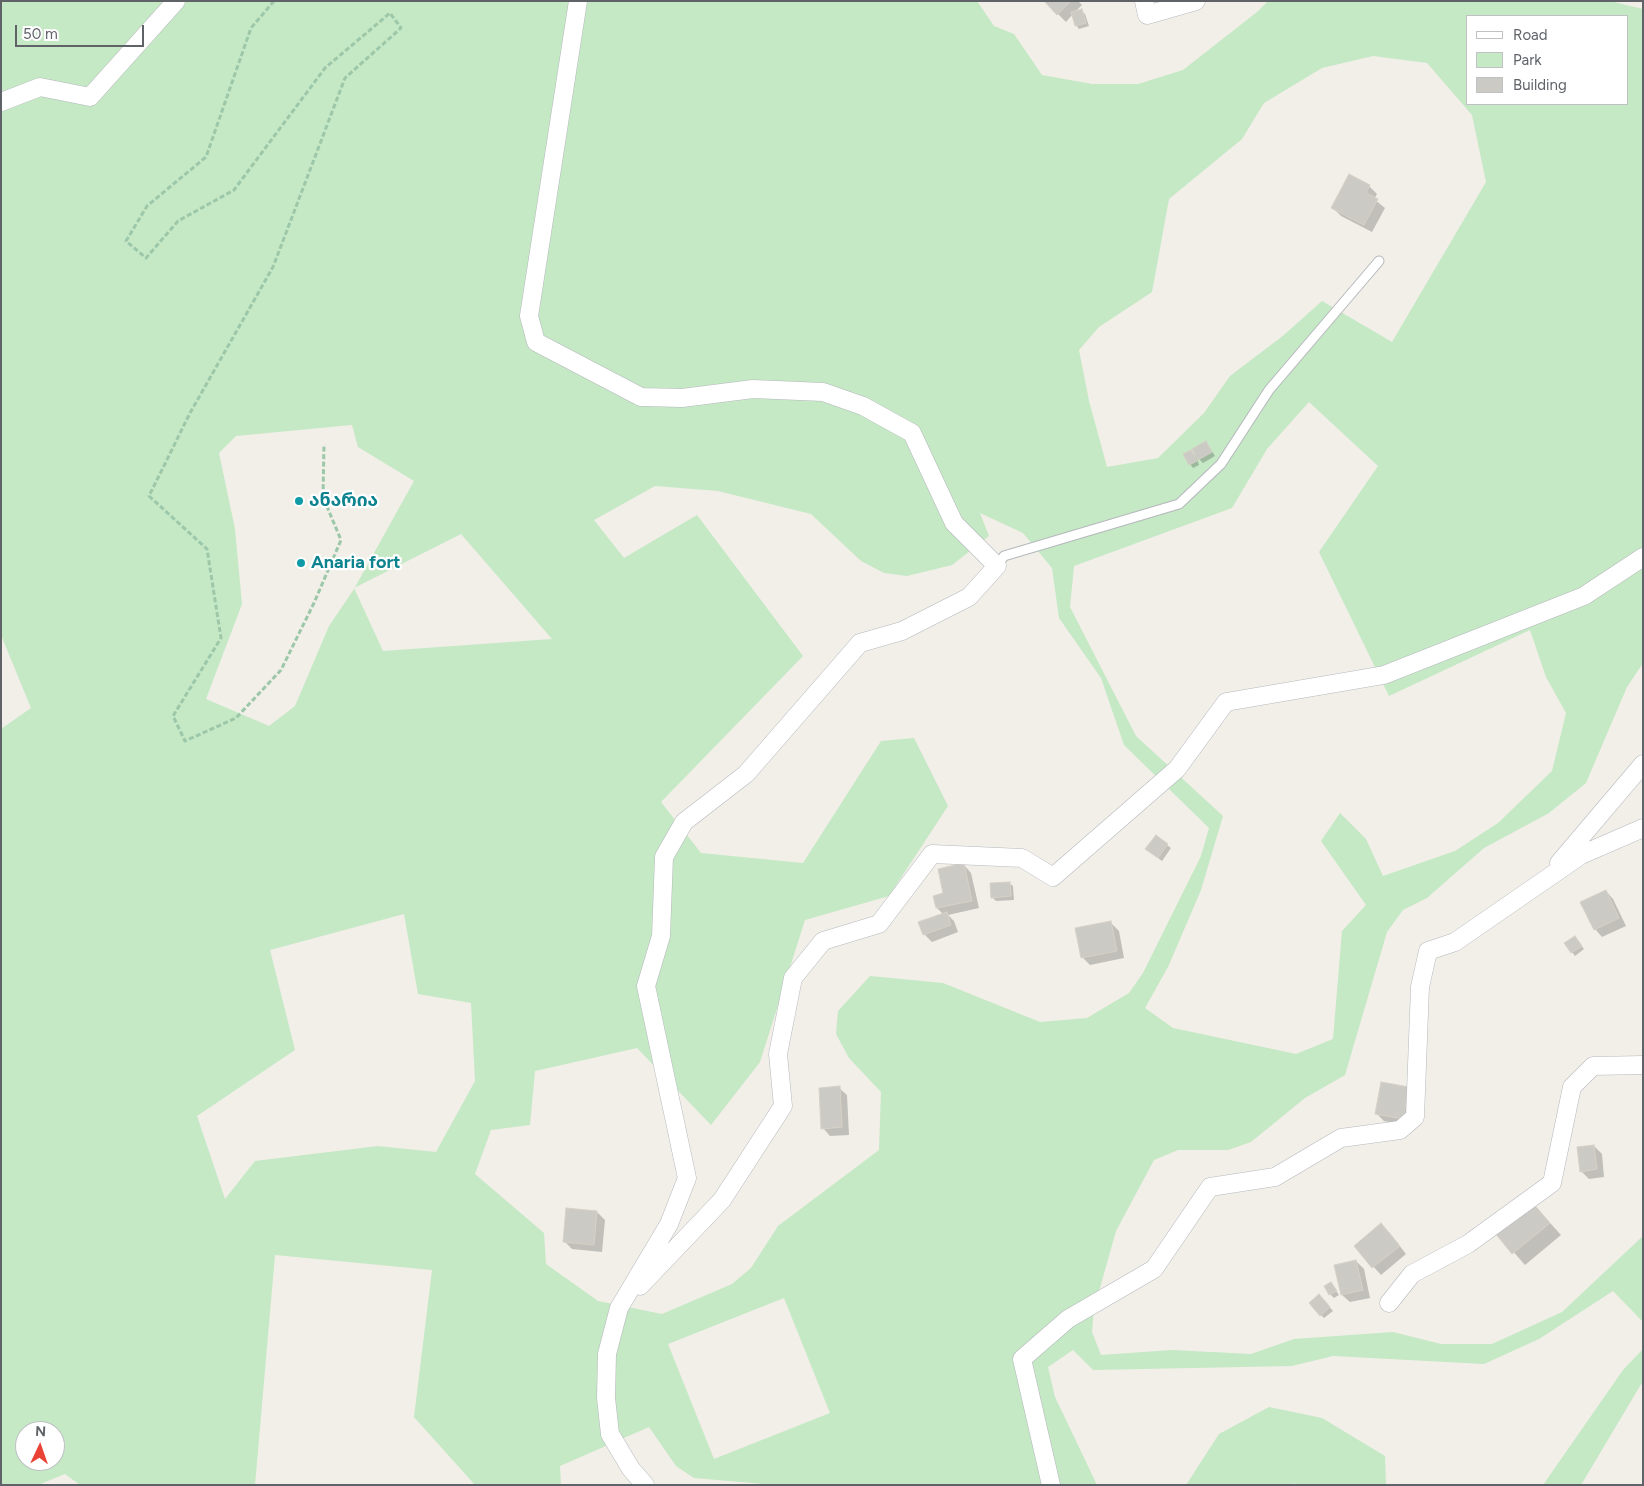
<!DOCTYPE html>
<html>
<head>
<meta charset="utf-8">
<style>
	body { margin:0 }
	#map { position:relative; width:1644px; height:1486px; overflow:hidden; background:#f1efe8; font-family:Figtree,sans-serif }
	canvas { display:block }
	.frame { position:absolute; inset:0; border:2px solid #5f6368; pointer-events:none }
	.legend { position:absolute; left:1466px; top:15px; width:162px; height:90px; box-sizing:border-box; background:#fff; border:1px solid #bfc1c3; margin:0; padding:6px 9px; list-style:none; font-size:15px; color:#5f6368 }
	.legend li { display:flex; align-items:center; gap:10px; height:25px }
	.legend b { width:25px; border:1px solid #bfc1c3 }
	.north { position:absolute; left:15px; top:1421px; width:50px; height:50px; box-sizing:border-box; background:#fff; border:1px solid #bfc1c3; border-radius:50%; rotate:3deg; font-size:14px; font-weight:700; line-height:20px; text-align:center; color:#5f6368 }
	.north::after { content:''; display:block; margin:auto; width:18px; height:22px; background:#ea4335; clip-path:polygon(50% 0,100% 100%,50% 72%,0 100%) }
	.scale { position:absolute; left:15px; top:25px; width:129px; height:22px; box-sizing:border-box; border:2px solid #5f6368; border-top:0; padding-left:6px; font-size:15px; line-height:18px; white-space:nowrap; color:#5f6368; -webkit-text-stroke:4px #fff; paint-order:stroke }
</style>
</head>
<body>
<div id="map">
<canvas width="1644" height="1486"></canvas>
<div class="frame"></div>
<ul class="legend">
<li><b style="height:6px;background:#fff"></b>Road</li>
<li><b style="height:14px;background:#c5e8c5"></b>Park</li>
<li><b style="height:14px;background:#cccac5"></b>Building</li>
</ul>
<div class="north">N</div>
<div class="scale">50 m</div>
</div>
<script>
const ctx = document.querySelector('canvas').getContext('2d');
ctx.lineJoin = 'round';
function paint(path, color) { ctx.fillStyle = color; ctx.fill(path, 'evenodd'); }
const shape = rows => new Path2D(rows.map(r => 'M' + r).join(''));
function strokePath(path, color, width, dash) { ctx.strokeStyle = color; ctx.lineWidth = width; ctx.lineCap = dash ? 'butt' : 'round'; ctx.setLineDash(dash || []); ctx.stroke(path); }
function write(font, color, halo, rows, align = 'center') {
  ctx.font = font + ' Figtree,"Noto Sans Georgian",sans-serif'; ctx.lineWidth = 4.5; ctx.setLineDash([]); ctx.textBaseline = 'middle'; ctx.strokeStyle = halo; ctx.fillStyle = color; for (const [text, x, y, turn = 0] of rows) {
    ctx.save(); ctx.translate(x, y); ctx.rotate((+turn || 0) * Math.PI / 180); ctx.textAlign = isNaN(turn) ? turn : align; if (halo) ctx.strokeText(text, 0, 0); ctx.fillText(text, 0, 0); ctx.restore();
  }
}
paint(shape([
	[1,1,977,1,994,26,1014,34,1042,75,1092,84,1138,84,1183,70,1257,12,1268,1,1610,1,1643,9,1643,663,1627,687,1586,783,1549,813,1484,848,1427,898,1403,910,1387,932,1345,1075,1305,1098,1251,1142,1228,1150,1178,1150,1154,1160,1116,1231,1094,1309,1092,1332,1101,1355,1172,1350,1251,1354,1294,1339,1393,1332,1441,1344,1492,1344,1562,1312,1643,1236,1643,1322,1613,1291,1539,1339,1484,1364,1333,1356,1292,1366,1093,1370,1073,1350,1048,1367,1055,1397,1097,1485,776,1485,694,1478,676,1466,649,1427,560,1466,561,1485,475,1485,414,1417,432,1270,275,1255,255,1485,80,1485,65,1474,38,1485,1,1485,1,729,31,708,1,635],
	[1468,16,1628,16,1628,104,1468,104],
	[1373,56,1427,63,1472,115,1486,182,1392,342,1322,301,1284,335,1230,376,1204,413,1158,458,1107,467,1089,401,1079,350,1099,327,1152,292,1169,199,1242,139,1264,103,1322,68],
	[1309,402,1378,466,1319,552,1389,696,1530,630,1546,677,1566,713,1552,771,1498,823,1455,851,1383,876,1366,839,1340,813,1321,841,1366,905,1342,931,1333,1039,1296,1054,1173,1028,1145,1008,1168,967,1201,890,1223,816,1136,736,1070,607,1074,566,1232,508,1267,449],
	[352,425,358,447,414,481,354,589,329,626,295,706,269,726,206,699,242,604,235,529,219,453,236,436],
	[655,486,718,491,811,514,861,561,884,573,907,576,952,565,989,536,980,513,1023,533,1052,568,1059,618,1101,678,1124,745,1209,828,1201,856,1143,973,1129,993,1087,1018,1040,1022,943,983,870,976,838,1011,836,1034,849,1058,881,1092,879,1150,778,1226,751,1268,732,1284,662,1314,598,1301,546,1264,544,1233,475,1174,491,1130,530,1125,535,1071,637,1048,711,1125,760,1062,805,920,889,896,948,806,914,738,881,741,803,863,701,853,661,802,803,656,697,515,624,558,594,520],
	[461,534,552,639,383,651,354,588],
	[404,914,418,994,471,1003,475,1081,436,1152,378,1146,255,1161,225,1199,197,1116,295,1050,270,950],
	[784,1298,830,1413,714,1459,668,1344],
	[25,1431,55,1431,55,1461,25,1461],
	[1643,1349,1643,1381,1581,1485,1543,1485,1623,1370],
	[1269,1407,1322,1418,1385,1456,1386,1485,1297,1485,1294,1483,1291,1485,1186,1485,1219,1434]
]), '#c5e8c5');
paint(shape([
	[1045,1,1078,1,1082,5,1074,13,1082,11,1085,14,1089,26,1079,29,1076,25,1073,14,1066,22],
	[1369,186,1377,194,1374,199,1385,208,1372,232,1341,216,1333,208],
	[1206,442,1215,456,1203,463,1196,456,1199,465,1193,468,1190,464,1191,451,1196,457],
	[1156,837,1171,848,1162,861,1150,852],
	[964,865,971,873,979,908,948,915,954,921,958,932,932,942,924,934,943,914,937,908],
	[1009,883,1013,886,1014,900,996,901,992,897],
	[1606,891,1613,899,1626,926,1602,937,1595,929],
	[1111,923,1119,931,1124,958,1090,965,1082,957],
	[1578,941,1584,949,1575,956,1572,952],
	[1382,1083,1416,1096,1410,1126,1384,1121,1376,1113],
	[839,1088,847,1095,849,1135,830,1136,823,1128],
	[1594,1146,1602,1154,1604,1177,1589,1179,1581,1171],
	[1532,1203,1561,1235,1525,1265,1497,1233],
	[597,1212,605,1220,602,1252,572,1249,564,1241],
	[1389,1232,1406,1254,1381,1275,1355,1246],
	[1356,1261,1364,1269,1370,1298,1350,1302,1342,1295],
	[1331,1283,1339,1295,1334,1298,1330,1294],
	[1323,1299,1333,1311,1324,1318,1321,1315]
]), '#0003');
const building = shape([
	[1044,1,1071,1,1057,15,1044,1],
	[1082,9,1086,23,1075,26,1071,12,1082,9],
	[1349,174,1370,185,1366,193,1378,199,1364,225,1331,208,1349,174],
	[1206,441,1212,452,1198,460,1192,449,1206,441],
	[1191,450,1197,461,1189,465,1183,454,1191,450],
	[1156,835,1168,844,1158,858,1145,849,1156,835],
	[964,863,972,901,936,908,933,896,943,893,938,869,964,863],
	[1010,882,1011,896,991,898,990,883,1010,882],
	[1606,890,1619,918,1594,930,1580,902,1606,890],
	[947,912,951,925,923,935,918,922,947,912],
	[1111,921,1117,951,1081,958,1075,928,1111,921],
	[1575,936,1582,946,1571,953,1564,943,1575,936],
	[1381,1082,1409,1087,1403,1119,1375,1114,1381,1082],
	[840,1086,842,1127,821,1129,819,1088,840,1086],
	[1594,1145,1597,1169,1580,1172,1577,1147,1594,1145],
	[1532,1202,1550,1223,1512,1254,1495,1233,1532,1202],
	[566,1208,597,1211,594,1245,563,1242,566,1208],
	[1381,1223,1400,1246,1372,1268,1354,1246,1381,1223],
	[1356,1260,1363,1290,1341,1295,1334,1265,1356,1260],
	[1331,1282,1337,1291,1329,1295,1324,1286,1331,1282],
	[1319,1294,1330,1307,1320,1316,1309,1303,1319,1294]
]);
paint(building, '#cccac5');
strokePath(building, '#d6d1c6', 1);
const service = shape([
	[997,566,1004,556,1179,504,1221,464,1269,390,1379,261]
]);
const minor = shape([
	[578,1,529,316,536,342,641,397,682,398,753,389,823,392,863,406,912,433,954,523,997,566,969,597,902,631,860,643,746,774,684,822,664,857,661,936,646,986,687,1178,669,1224,619,1308,607,1354,606,1398,610,1434,631,1469,645,1485],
	[1144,1,1147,15,1196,1],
	[1,102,40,87,90,97,176,1],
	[1559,863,1643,764],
	[640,1286,722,1200,783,1106,778,1054,793,978,823,941,879,924,932,854,1022,858,1053,877,1177,769,1226,702,1384,675,1584,596,1643,557],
	[1389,1303,1412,1274,1468,1244,1552,1183,1572,1087,1593,1066,1643,1065],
	[1051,1485,1022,1359,1068,1319,1154,1269,1210,1187,1275,1177,1341,1138,1400,1130,1415,1117,1420,987,1428,951,1455,942,1581,855,1643,828]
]);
strokePath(service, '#b5b8bc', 11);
strokePath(minor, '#b5b8bc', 19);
strokePath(shape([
	[274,1,251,28,206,157,147,206,126,241,146,258,178,221,234,190,325,68,390,13,401,28,345,78,273,267,190,413,149,496,207,549,221,638,173,716,185,741,236,718,281,670,314,603,341,540,323,497,324,444]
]), '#9cc7a9', 3, [5, 2.5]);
strokePath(service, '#fff', 9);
strokePath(minor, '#fff', 18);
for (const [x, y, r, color] of [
	[299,501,5,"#0f9aa8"],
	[301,563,5,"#0f9aa8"]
]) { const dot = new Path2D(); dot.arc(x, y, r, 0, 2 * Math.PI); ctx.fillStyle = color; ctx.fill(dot); strokePath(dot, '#fff', 2); }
write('bold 18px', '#0d838f', '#fff', [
	["ანარია",309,501],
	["Anaria fort",311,563]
], 'left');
</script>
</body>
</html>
